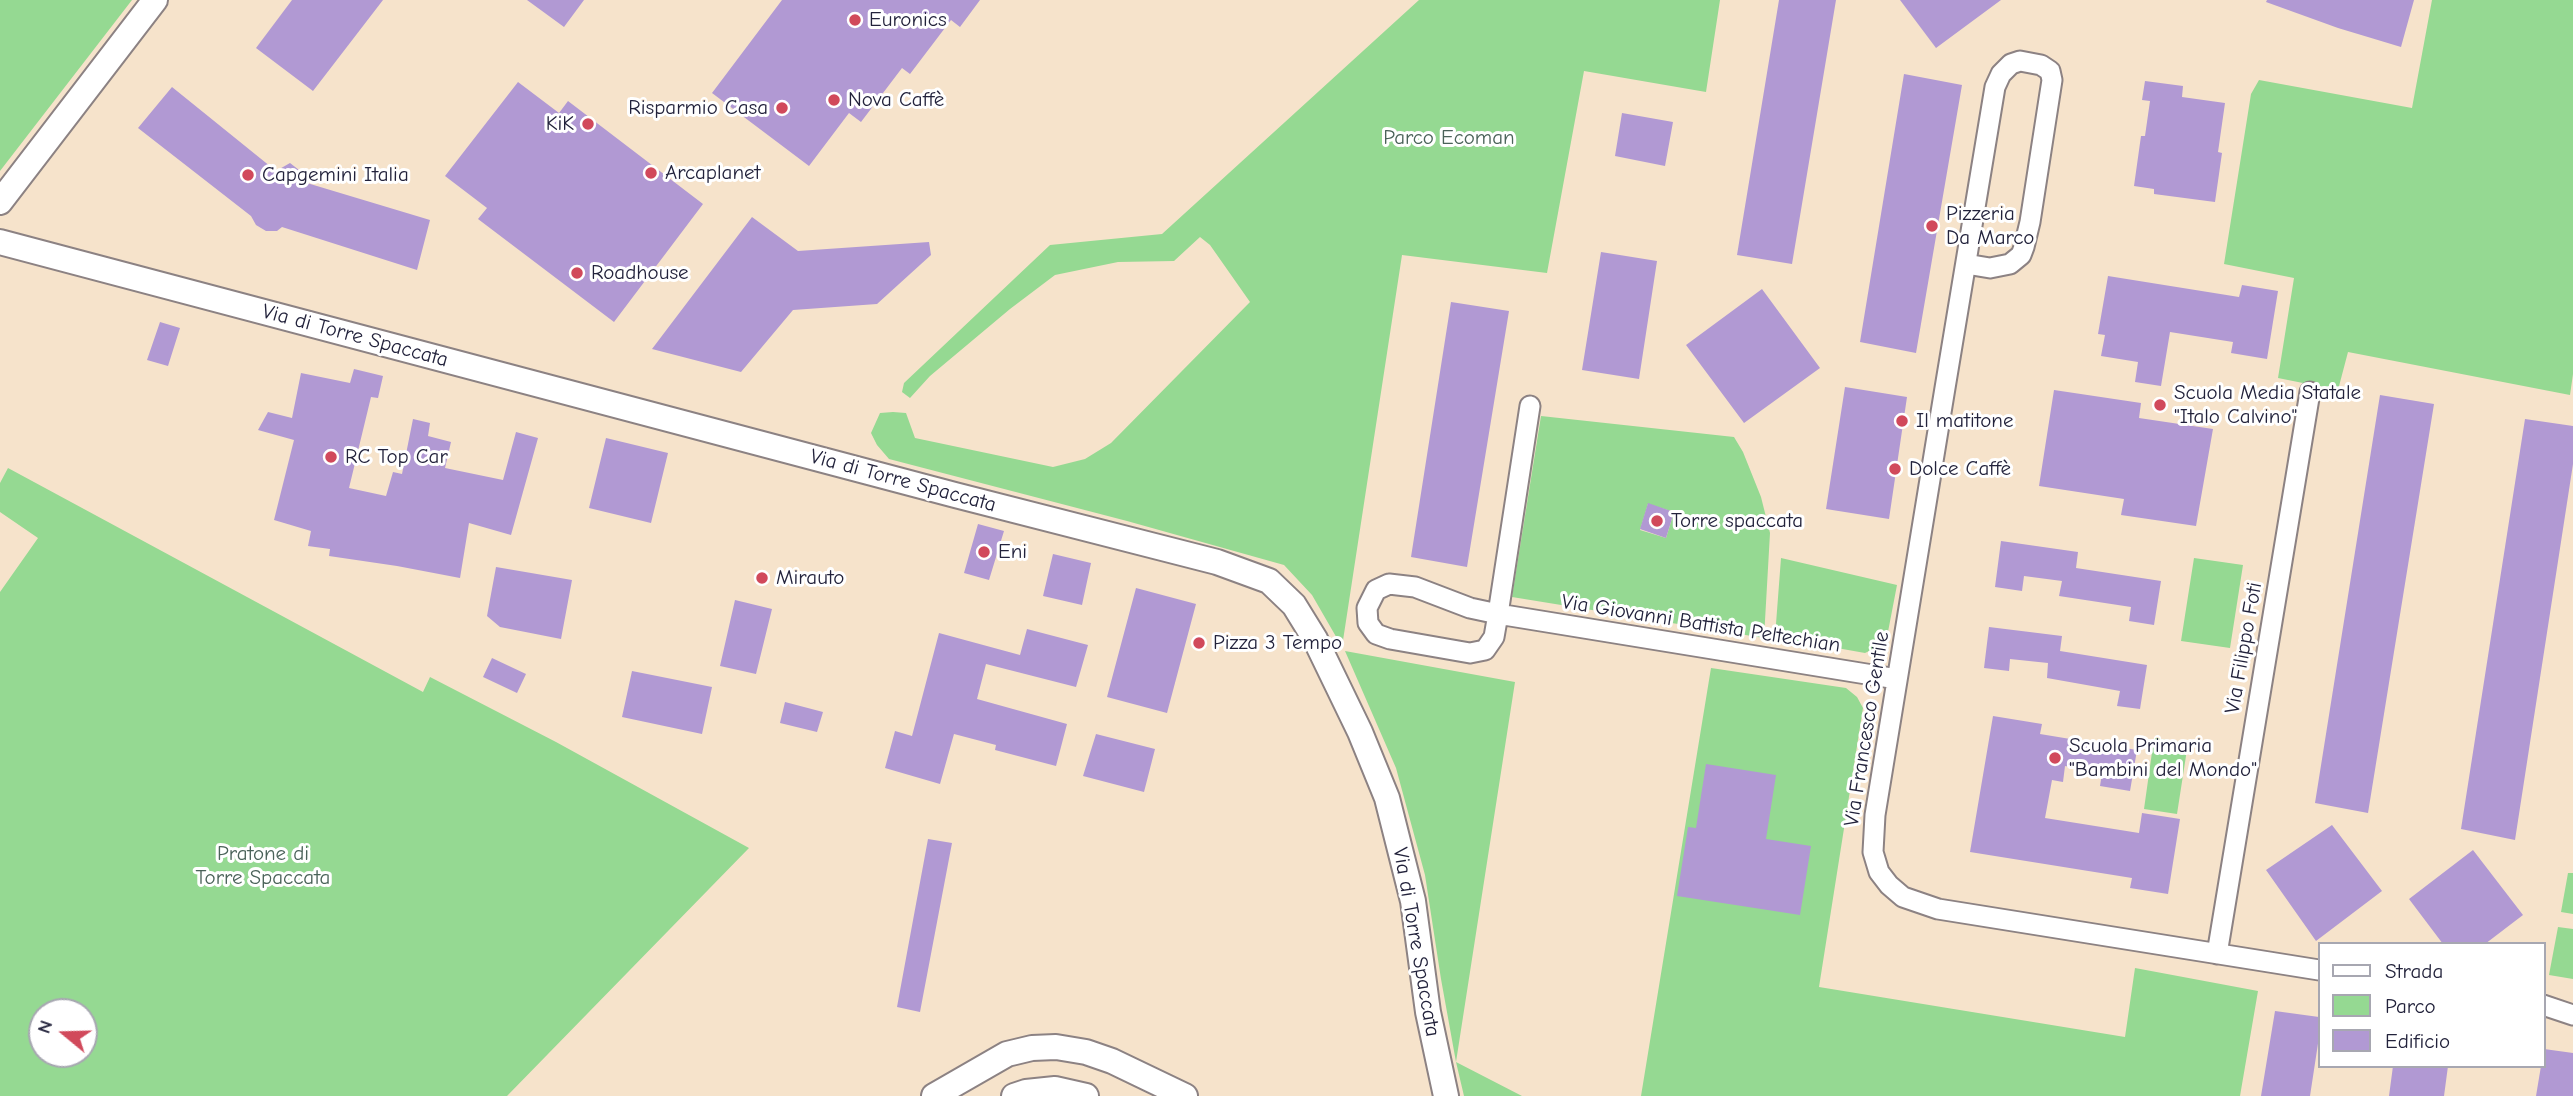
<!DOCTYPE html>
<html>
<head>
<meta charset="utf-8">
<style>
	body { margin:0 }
	#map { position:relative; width:2573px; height:1096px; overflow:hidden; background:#f6e3cb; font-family:"Comic Neue",sans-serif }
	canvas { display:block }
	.legend { position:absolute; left:2318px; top:942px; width:228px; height:126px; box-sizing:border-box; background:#fff; border:2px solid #a7a7b1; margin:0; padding:9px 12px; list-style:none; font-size:21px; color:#22223b }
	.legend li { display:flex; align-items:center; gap:14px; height:35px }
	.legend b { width:35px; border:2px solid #a7a7b1 }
	.north { position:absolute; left:28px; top:998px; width:70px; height:70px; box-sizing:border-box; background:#fff; border:2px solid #a7a7b1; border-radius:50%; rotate:289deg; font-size:19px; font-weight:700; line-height:28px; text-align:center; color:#22223b }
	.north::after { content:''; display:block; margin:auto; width:24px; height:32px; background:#d1495b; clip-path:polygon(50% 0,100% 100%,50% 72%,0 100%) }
</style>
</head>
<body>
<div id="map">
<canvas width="2573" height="1096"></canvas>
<ul class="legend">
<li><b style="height:9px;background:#fff"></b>Strada</li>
<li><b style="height:19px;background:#95d992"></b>Parco</li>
<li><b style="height:19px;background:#b199d3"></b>Edificio</li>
</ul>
<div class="north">N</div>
</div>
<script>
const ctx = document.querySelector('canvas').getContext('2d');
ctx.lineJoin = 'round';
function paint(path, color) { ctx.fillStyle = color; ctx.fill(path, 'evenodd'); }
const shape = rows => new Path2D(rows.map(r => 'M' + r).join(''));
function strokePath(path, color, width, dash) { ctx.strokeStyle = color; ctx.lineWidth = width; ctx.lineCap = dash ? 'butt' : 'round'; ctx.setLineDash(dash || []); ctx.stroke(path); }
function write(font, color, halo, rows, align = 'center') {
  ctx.font = font + ' "Comic Neue",sans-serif'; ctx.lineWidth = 6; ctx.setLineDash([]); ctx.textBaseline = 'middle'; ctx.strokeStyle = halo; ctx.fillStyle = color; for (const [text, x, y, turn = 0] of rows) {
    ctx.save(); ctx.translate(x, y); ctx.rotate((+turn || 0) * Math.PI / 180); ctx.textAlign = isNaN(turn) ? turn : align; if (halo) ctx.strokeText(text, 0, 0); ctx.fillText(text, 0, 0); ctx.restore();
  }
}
paint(shape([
	[0,0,132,0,0,171],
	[1419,0,1720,0,1706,92,1584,71,1547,273,1402,255,1342,647,1312,595,1284,565,1127,521,889,459,877,445,871,433,880,413,893,412,906,413,915,438,1053,467,1085,459,1111,443,1250,302,1210,245,1200,237,1174,261,1118,262,1055,275,1010,309,930,376,910,398,902,392,904,383,1050,245,1162,234],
	[2432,0,2573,0,2573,374,2570,395,2348,352,2338,390,2278,378,2294,278,2224,264,2251,94,2259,80,2412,108],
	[1541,416,1734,437,1743,452,1761,497,1770,533,1764,638,1512,597],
	[1648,504,1674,512,1666,538,1640,530],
	[8,468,423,692,430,677,556,742,749,848,507,1096,0,1096,0,592,38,538,0,512,0,483],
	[42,1012,84,1012,84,1054,42,1054],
	[1781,558,1897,585,1887,637,1882,645,1865,653,1775,637],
	[2194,558,2243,565,2230,648,2181,641],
	[1345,651,1515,682,1456,1062,1522,1096,1464,1096,1456,1062,1441,979,1425,875,1396,768],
	[1711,668,1846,688,1857,697,1863,708,1819,987,2125,1037,2135,968,2258,991,2240,1096,1641,1096],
	[2154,738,2188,743,2177,814,2144,809],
	[2568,873,2573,873,2573,914,2561,912],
	[2558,927,2573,929,2573,979,2549,975]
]), '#95d992');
paint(shape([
	[292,0,383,0,313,91,256,48],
	[527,0,584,0,564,27],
	[782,0,980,0,960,27,951,20,910,74,902,68,861,122,849,113,809,166,712,93],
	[1779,0,1836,0,1792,264,1737,255],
	[1900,0,2001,0,1936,48],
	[2267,0,2414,0,2401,47,2338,28,2266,2],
	[1904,74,1962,85,1916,353,1860,342],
	[2145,81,2183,86,2182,97,2225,103,2218,152,2222,153,2215,202,2154,194,2154,189,2134,186,2141,136,2145,136,2150,101,2142,100],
	[518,82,559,113,568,101,703,204,614,322,478,219,487,208,445,176],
	[172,87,276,171,290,163,299,170,297,180,430,220,417,270,282,227,277,231,266,231,256,225,251,216,138,128],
	[1622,113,1673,122,1665,166,1615,156],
	[752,217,798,251,929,242,931,255,877,304,793,310,741,372,652,349],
	[1601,252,1657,261,1639,379,1582,370],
	[2108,276,2239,297,2242,285,2278,291,2267,359,2231,353,2233,342,2170,332,2161,386,2135,382,2138,362,2101,356,2105,335,2098,334],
	[1762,289,1820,368,1744,423,1686,345],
	[1451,302,1509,311,1467,567,1411,557],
	[160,322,180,328,168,366,147,360],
	[354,369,383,376,378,398,371,397,349,488,386,496,393,472,402,474,413,419,430,423,428,436,451,442,445,468,503,480,516,432,538,438,511,535,469,523,460,578,397,566,329,556,330,549,308,546,311,531,274,520,294,440,258,430,268,412,292,418,301,373,350,383],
	[1845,387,1907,397,1889,519,1826,509],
	[2054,390,2141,403,2139,418,2213,429,2196,526,2121,515,2124,499,2039,486],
	[2380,395,2434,404,2368,813,2315,803],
	[2525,419,2573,426,2573,464,2515,840,2461,829],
	[606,438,668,453,651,523,589,508],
	[1648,503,1674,512,1666,538,1640,529],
	[978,524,1004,531,989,580,964,573],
	[2001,541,2078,552,2076,568,2161,581,2154,625,2129,621,2131,607,2059,596,2062,581,2024,576,2022,591,1995,587],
	[1053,554,1091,563,1082,605,1043,596],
	[496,567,572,580,561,639,500,627,487,616],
	[1136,588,1196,604,1167,713,1107,697],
	[735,600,772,609,756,674,720,666],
	[1989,627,2062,636,2060,651,2147,665,2140,709,2117,706,2120,691,2047,678,2048,663,2010,659,2009,671,1984,668],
	[1027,629,1088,645,1076,687,986,664,977,699,1067,724,1056,766,995,750,996,745,954,734,940,784,885,768,895,731,912,736,939,633,1020,655],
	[492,658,526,674,517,693,483,677],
	[632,671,712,687,702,734,622,717],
	[785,702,823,712,817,732,780,723],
	[1993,716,2042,724,2040,734,2137,750,2130,791,2100,786,2102,773,2065,766,2063,782,2052,780,2045,818,2139,833,2142,813,2180,819,2168,894,2130,888,2132,878,1970,852],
	[1096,734,1155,749,1144,792,1083,776],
	[1706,764,1776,775,1766,839,1811,846,1800,915,1677,896,1688,827,1696,828],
	[2332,825,2382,891,2316,941,2266,870],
	[928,839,952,843,920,1012,897,1007],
	[2473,850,2523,915,2485,944,2443,944,2409,899],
	[2275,1011,2319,1017,2319,1037,2310,1096,2261,1096],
	[2544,1049,2573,1053,2573,1096,2536,1096,2541,1066,2543,1066],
	[2393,1066,2448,1066,2444,1096,2389,1096]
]), '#b199d3');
const minor = shape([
	[1966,264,1990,268,2010,264,2021,255,2024,247,2030,222,2052,80,2050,71,2041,65,2020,61,2011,64,2001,74,1995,87,1945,388,1875,815,1873,852,1879,872,1889,885,1903,897,1938,909,2319,970],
	[1530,406,1498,614,1897,679],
	[1389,584,1415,587,1470,608,1498,614,1494,637,1485,650,1470,653,1390,639,1376,634,1368,623,1367,608,1376,590,1389,584],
	[2217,954,2310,392],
	[2543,1005,2573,1015]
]);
const tertiary = shape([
	[0,202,155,0],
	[0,242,955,495,1217,562,1269,581,1294,605,1315,639,1360,732,1387,798,1413,901,1428,1012,1446,1096],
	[934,1096,1007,1054,1032,1048,1056,1047,1086,1052,1112,1061,1185,1096],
	[1014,1096,1026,1092,1055,1089,1086,1096]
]);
strokePath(minor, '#8c8283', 23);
strokePath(tertiary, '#8c8283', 28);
strokePath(minor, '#fff', 19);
strokePath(tertiary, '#fff', 24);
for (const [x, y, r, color] of [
	[855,20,7,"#d1495b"],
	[834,100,7,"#d1495b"],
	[782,108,7,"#d1495b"],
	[588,124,7,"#d1495b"],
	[651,173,7,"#d1495b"],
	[248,175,7,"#d1495b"],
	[1932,226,7,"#d1495b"],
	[577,273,7,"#d1495b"],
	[2160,405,7,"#d1495b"],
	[1902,421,7,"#d1495b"],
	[331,457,7,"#d1495b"],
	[1895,469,7,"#d1495b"],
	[1657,521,7,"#d1495b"],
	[984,552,7,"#d1495b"],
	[762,578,7,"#d1495b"],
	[1199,643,7,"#d1495b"],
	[2055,758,7,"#d1495b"]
]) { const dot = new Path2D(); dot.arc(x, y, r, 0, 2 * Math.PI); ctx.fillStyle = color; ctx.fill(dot); strokePath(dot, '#fff', 2.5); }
write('21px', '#22223b', '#fff', [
	["Euronics",869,20],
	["Nova Caffè",848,100],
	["Risparmio Casa",768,108,"right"],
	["KiK",574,124,"right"],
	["Arcaplanet",665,173],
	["Capgemini Italia",262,175],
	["Pizzeria",1946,214],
	["Da Marco",1946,238],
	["Roadhouse",591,273],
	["Scuola Media Statale",2174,393],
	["\"Italo Calvino\"",2174,417],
	["Il matitone",1916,421],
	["RC Top Car",345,457],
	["Dolce Caffè",1909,469],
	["Torre spaccata",1671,521],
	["Eni",998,552],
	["Mirauto",776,578],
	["Pizza 3 Tempo",1213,643],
	["Scuola Primaria",2069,746],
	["\"Bambini del Mondo\"",2069,770]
], 'left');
write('21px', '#4a6259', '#fff', [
	["Parco Ecoman",1449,138],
	["Pratone di",263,854],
	["Torre Spaccata",263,878]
]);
write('21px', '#22223b', '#fff', [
	["Via di Torre Spaccata",355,336,15],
	["Via di Torre Spaccata",903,481,15],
	["Via Giovanni Battista Peltechian",1701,624,9],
	["Via Filippo Foti",2244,648,-80],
	["Via Francesco Gentile",1867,729,-81],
	["Via di Torre Spaccata",1416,942,80]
]);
</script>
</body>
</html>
